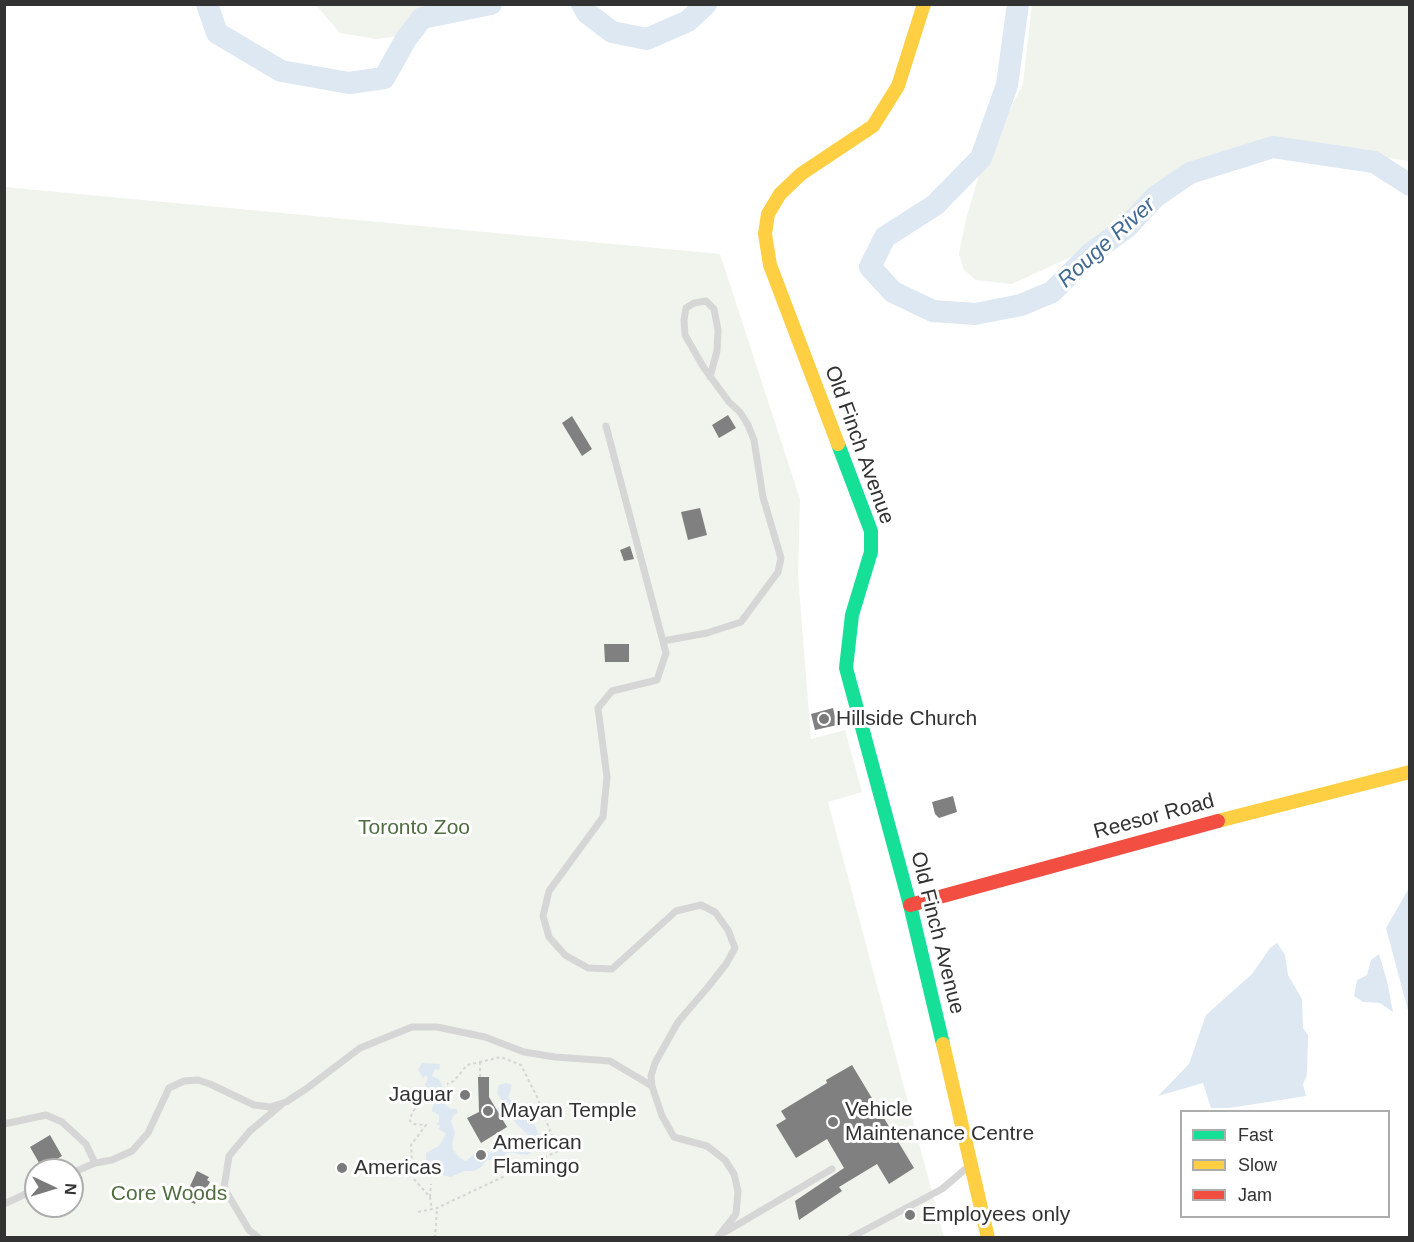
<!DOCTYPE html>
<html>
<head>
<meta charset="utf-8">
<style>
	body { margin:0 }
	#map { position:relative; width:1414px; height:1242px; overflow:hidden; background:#fff; font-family:Arial,sans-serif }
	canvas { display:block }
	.frame { position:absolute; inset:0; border:6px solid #323232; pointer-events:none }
	.legend { position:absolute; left:1180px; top:1110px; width:210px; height:108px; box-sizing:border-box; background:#fff; border:2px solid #adadad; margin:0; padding:8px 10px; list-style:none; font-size:18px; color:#323232 }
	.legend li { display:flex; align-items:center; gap:12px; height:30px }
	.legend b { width:30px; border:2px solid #adadad }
	.north { position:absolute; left:24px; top:1158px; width:60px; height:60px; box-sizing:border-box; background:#fff; border:2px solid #adadad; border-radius:50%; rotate:94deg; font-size:16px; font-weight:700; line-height:24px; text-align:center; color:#323232 }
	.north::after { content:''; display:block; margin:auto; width:21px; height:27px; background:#7a7a7a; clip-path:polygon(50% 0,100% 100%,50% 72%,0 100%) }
</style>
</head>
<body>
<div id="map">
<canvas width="1414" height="1242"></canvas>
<div class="frame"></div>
<ul class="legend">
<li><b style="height:8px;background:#16e098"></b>Fast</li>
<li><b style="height:8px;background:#ffcf43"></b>Slow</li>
<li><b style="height:8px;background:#f24e42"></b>Jam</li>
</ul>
<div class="north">N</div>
</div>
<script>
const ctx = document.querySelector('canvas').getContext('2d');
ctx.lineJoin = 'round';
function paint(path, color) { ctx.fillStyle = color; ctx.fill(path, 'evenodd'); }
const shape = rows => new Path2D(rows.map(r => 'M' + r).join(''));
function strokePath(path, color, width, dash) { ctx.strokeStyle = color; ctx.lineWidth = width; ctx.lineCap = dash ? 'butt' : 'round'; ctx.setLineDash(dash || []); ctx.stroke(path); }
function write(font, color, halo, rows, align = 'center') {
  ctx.font = font + ' Arial,sans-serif'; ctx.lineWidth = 6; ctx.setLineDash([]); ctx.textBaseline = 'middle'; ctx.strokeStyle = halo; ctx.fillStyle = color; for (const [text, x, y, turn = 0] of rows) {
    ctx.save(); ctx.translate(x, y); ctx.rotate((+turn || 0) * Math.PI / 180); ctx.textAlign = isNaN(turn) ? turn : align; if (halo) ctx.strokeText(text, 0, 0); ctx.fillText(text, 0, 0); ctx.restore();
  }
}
paint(shape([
	[316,5,494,5,407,35,376,39,340,33],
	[1032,5,1409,5,1409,161,1269,141,1201,166,1073,256,1012,284,976,280,964,270,959,254,966,219,982,165,1023,84],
	[4,187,720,254,800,499,798,575,811,739,845,730,862,792,828,802,944,1237,5,1237],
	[36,1170,72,1170,72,1206,36,1206]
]), '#f0f4ed');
paint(shape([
	[1409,888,1409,1014,1386,928],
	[1277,943,1285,955,1288,975,1302,999,1303,1028,1308,1035,1307,1075,1303,1084,1306,1096,1229,1108,1211,1108,1203,1083,1158,1096,1189,1064,1206,1015,1252,974,1270,948],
	[1379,954,1387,981,1393,1012,1380,1003,1363,1002,1354,996,1357,980,1367,975,1371,960],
	[422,1063,440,1064,439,1070,435,1069,432,1076,439,1079,443,1088,443,1103,451,1109,457,1109,457,1113,454,1115,451,1121,455,1133,452,1144,453,1150,460,1158,466,1161,478,1151,494,1153,505,1143,517,1143,521,1145,529,1140,527,1134,514,1121,509,1113,500,1116,496,1109,503,1104,497,1093,499,1085,506,1083,512,1085,508,1098,533,1120,541,1141,541,1147,527,1155,508,1152,499,1160,487,1160,481,1167,474,1171,464,1171,451,1177,441,1175,426,1164,426,1153,439,1146,446,1134,439,1129,440,1126,436,1124,439,1122,439,1115,432,1111,434,1102,424,1099,423,1094,428,1096,431,1093,425,1085,428,1078,426,1075,423,1078,418,1070]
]), '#dde8f2');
strokePath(shape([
	[207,4,217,33,281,71,349,83,384,78,406,39,422,18,491,4],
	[582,4,587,13,612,32,647,39,688,21,706,4],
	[1018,4,1007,85,981,158,935,205,885,237,870,267,893,292,933,311,975,314,1021,305,1052,292,1090,254,1127,227,1155,197,1190,173,1273,147,1374,162,1410,185]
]), '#dde8f2', 22);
paint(shape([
	[728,415,736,428,719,438,712,425],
	[572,416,592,449,582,456,562,423],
	[700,508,707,535,688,540,681,512],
	[630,546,634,559,624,561,620,550],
	[604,644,629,644,629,662,605,662],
	[833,708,837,725,815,730,811,714],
	[953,796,957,812,939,818,935,814,932,802],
	[852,1065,914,1168,889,1184,877,1164,839,1187,842,1191,799,1220,795,1201,844,1168,827,1139,796,1158,776,1125,786,1119,781,1111,827,1083,826,1080],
	[478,1077,489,1077,489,1097,507,1127,481,1143,467,1118,479,1112],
	[50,1135,62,1156,42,1168,30,1147],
	[197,1171,209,1177,207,1180,210,1182,199,1202,196,1201,195,1204,184,1199]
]), '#808080');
strokePath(shape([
	[480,1077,480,1063],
	[424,1101,412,1112,410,1121,414,1124,426,1125,411,1145,413,1178,430,1197,432,1209],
	[430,1197,431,1184],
	[418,1212,437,1208,558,1151,537,1097,521,1065,501,1057,467,1065,454,1081,447,1084],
	[435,1238,437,1208]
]), '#d5d5d5', 2, [3, 3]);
strokePath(shape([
	[606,426,666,653,657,680,612,691,598,708,607,777,603,817,549,891,543,916,549,937,565,955,588,968,612,969,676,911,701,905,715,912,728,930,735,948,726,964,708,987,678,1022,655,1063,651,1076,652,1086],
	[663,641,707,633,741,622,778,572,781,558,763,497,754,440,748,425,740,412,729,402,704,368,685,335,684,320,686,308,694,303,706,301,714,309,718,330,717,351,710,377],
	[4,1124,46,1115,62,1122,86,1144,95,1163],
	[72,1173,95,1163,112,1160,132,1151,148,1133,169,1088,184,1081,198,1080,210,1084,254,1105,270,1107,286,1102,306,1089,360,1048,412,1027,437,1027,485,1037,524,1052,555,1057,610,1061,652,1086,662,1116,674,1137,707,1146,725,1160,734,1174,738,1191,736,1214,717,1238],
	[4,1204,36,1189],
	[725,1232,832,1169],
	[259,1238,249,1230,224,1188,229,1156,250,1131,281,1105],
	[850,1238,942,1189,969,1166]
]), '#d6d6d6', 7);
strokePath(shape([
	[838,444,871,531,871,552,852,615,846,668,910,905,943,1044]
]), '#16e098', 14);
strokePath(shape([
	[838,444,770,265,765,234,768,214,780,194,801,174,873,126,898,86,924,4],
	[1218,821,1410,772],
	[943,1044,988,1238]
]), '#ffcf43', 14);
strokePath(shape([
	[910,905,1218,821]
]), '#f24e42', 14);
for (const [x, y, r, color] of [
	[824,719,6,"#7a7a7a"],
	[465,1095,6,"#7a7a7a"],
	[488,1111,6,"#7a7a7a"],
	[833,1122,6,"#7a7a7a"],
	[481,1155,6,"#7a7a7a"],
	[342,1168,6,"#7a7a7a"],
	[910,1215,6,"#7a7a7a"]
]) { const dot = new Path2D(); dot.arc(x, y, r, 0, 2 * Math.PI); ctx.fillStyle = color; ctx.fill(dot); strokePath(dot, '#fff', 2); }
write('21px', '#323232', '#fff', [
	["Old Finch Avenue",859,445,70],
	["Reesor Road",1154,817,-15],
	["Old Finch Avenue",937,933,76]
]);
write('21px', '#323232', '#fff', [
	["Hillside Church",836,719],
	["Jaguar",453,1095,"right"],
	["Vehicle",845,1110],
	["Maintenance Centre",845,1134],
	["Mayan Temple",500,1111],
	["American",493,1143],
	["Flamingo",493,1167],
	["Americas",354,1168],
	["Employees only",922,1215]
], 'left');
write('21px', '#506e40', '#fff', [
	["Toronto Zoo",414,828],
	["Core Woods",169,1194]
]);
write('italic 22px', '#416a93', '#fff', [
	["Rouge River",1107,243,-42]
]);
</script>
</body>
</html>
